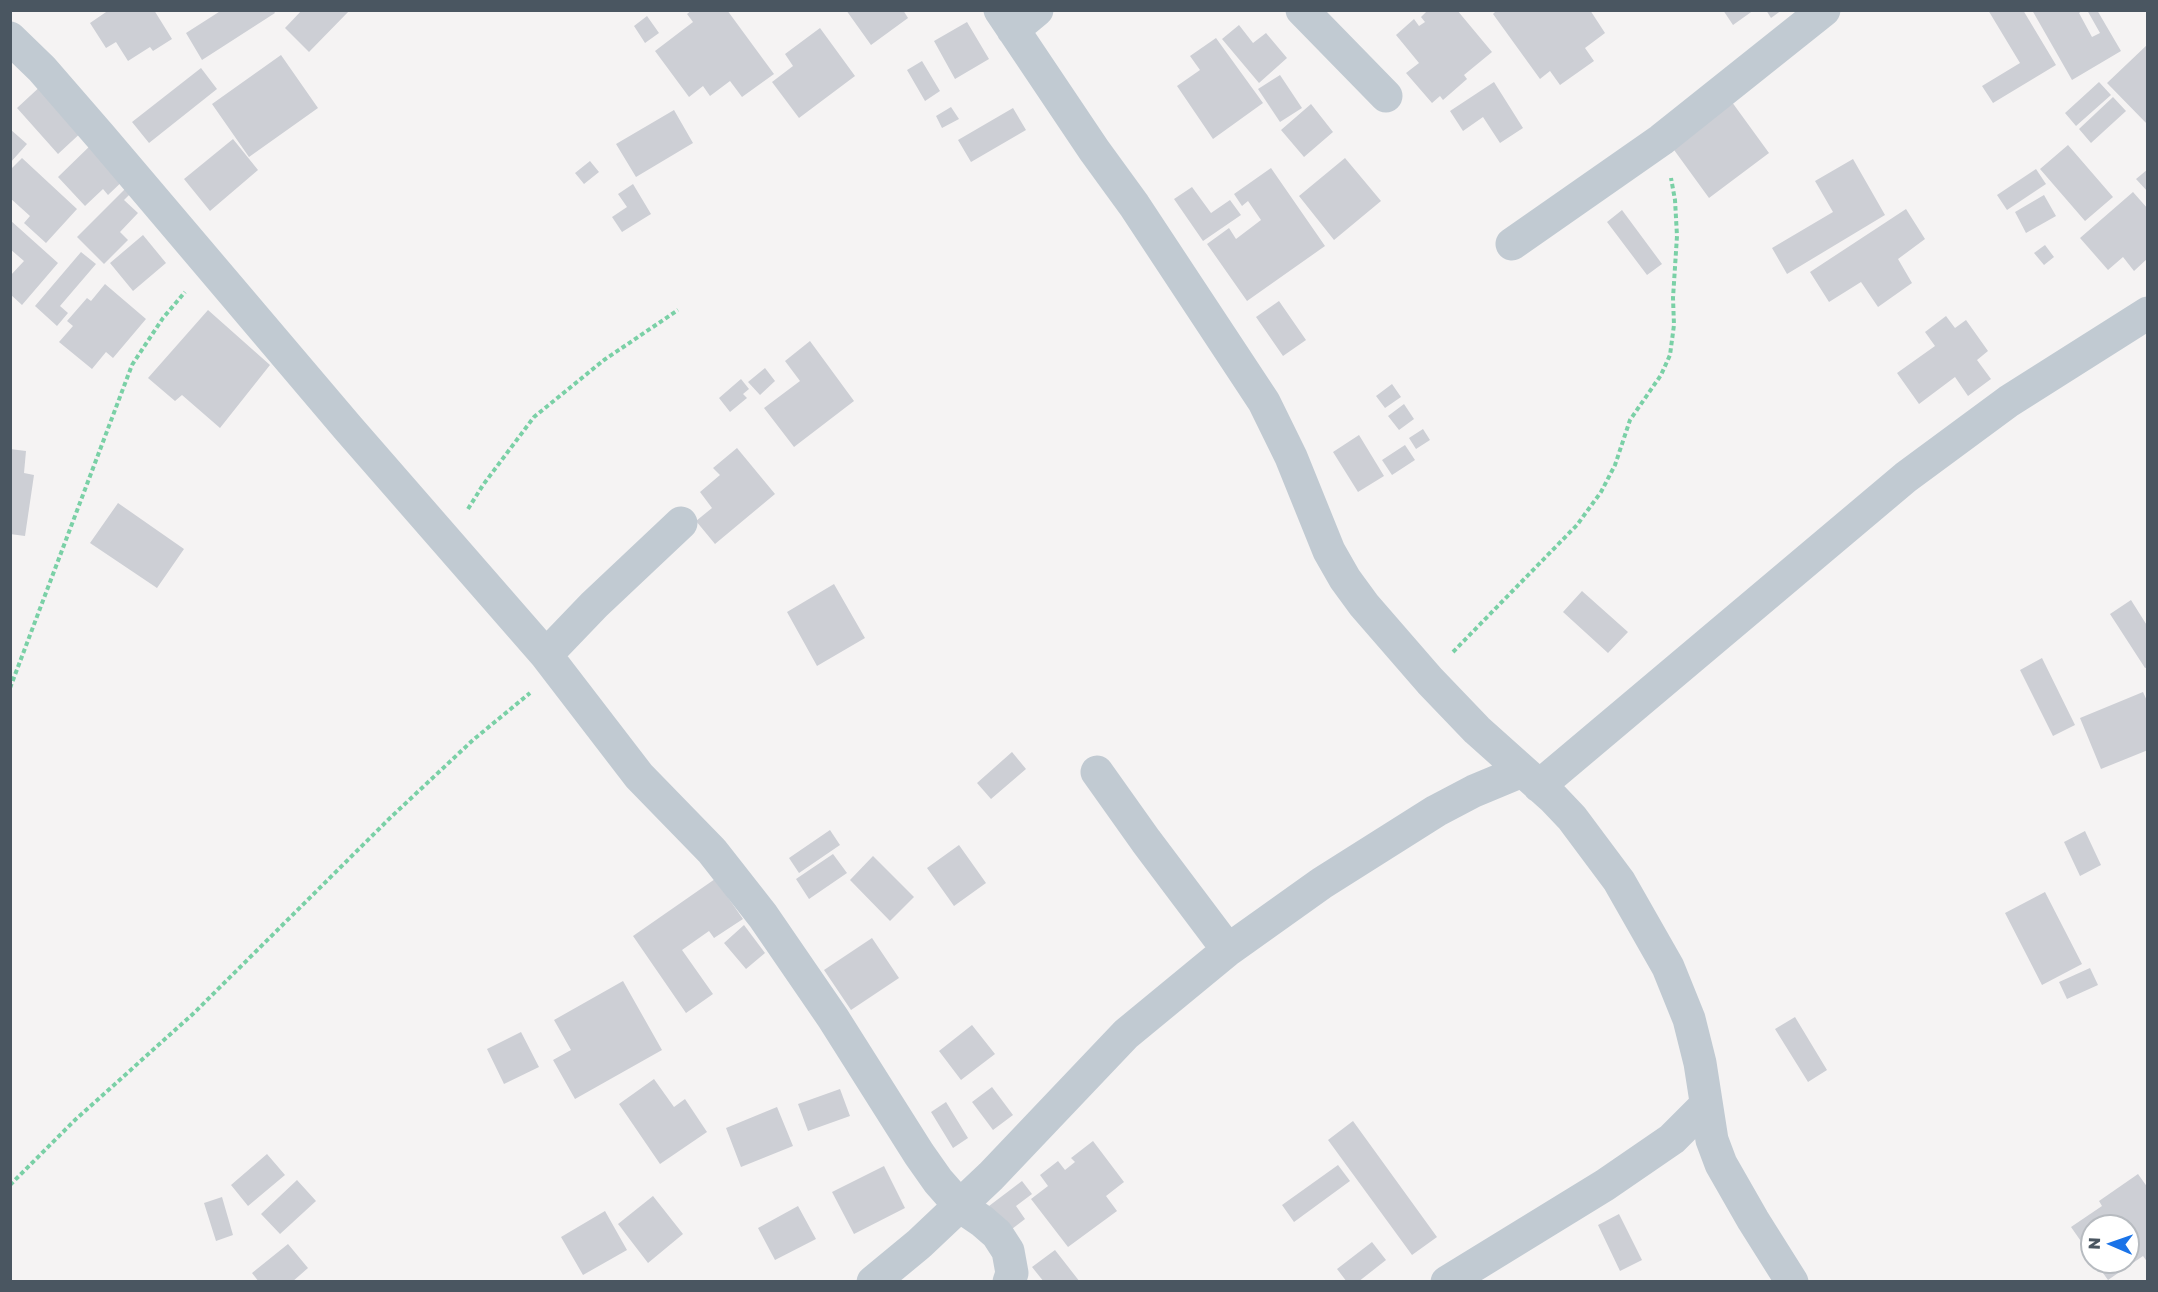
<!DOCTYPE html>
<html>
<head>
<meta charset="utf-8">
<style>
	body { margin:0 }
	#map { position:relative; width:2158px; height:1292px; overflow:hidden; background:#f5f3f3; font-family:"Golos Text",sans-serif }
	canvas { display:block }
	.frame { position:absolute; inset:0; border:12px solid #4a5661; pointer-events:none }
	.north { position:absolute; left:2080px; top:1214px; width:60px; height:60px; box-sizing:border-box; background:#fff; border:2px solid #b7bbc0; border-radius:50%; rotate:272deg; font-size:16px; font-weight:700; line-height:24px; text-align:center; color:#4a5661 }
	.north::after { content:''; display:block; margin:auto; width:21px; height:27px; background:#1a73e8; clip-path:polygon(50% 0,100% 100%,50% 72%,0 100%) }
</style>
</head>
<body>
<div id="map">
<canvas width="2158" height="1292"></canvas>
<div class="frame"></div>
<div class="north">N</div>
</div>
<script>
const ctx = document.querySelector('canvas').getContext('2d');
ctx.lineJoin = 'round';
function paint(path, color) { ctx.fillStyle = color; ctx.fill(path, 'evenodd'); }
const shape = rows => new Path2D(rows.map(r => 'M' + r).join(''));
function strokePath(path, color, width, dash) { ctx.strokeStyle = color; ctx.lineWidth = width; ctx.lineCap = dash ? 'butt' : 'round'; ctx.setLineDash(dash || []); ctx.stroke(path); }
paint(shape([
	[109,10,154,10,172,39,153,51,150,47,128,61,116,42,106,48,90,23],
	[222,10,273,10,275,13,202,60,186,33],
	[302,10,350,10,309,52,285,28],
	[692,10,727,10,774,74,742,97,730,81,710,96,703,86,689,97,655,51,693,22,687,14],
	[846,10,903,10,908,18,871,45],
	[1428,10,1457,10,1492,52,1464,75,1467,79,1443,100,1440,96,1432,103,1406,73,1419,63,1396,35,1414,19,1419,26,1425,22,1421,17],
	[1497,10,1590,10,1605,33,1585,48,1594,61,1560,85,1550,71,1540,79,1493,14],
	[1723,10,1754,10,1733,25],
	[1766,10,1782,10,1771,18],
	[1988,10,2023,10,2056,65,1993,103,1982,86,2020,63],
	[2032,10,2083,10,2079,13,2092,37,2100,33,2087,10,2097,10,2121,51,2072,80],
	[647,16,659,33,645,43,634,26],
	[967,22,989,59,955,79,934,41],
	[1239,25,1253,43,1266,33,1287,58,1259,83,1222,39],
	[820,28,855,76,799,118,772,82,793,66,785,54],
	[1216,38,1263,103,1213,139,1177,86,1200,70,1190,56],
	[2148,44,2148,125,2107,83],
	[281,55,318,108,249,157,212,104],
	[922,61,940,91,925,101,907,70],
	[201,68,217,89,149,143,132,122],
	[1280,75,1302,108,1280,122,1258,89],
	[1494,82,1523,128,1500,143,1483,117,1463,131,1450,111],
	[2099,82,2111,95,2076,126,2065,113],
	[44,83,85,129,58,154,17,108],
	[2113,97,2126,111,2091,143,2079,129],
	[1729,98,1769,153,1709,198,1669,143],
	[1311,104,1333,132,1304,157,1281,130],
	[951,107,959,119,942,128,936,116],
	[1013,108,1026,130,971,162,958,140],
	[674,110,693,143,636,177,616,144],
	[10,129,27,144,10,163],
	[233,139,258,170,210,211,184,179],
	[95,141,128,176,108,195,103,189,85,206,58,177],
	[2068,145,2113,197,2085,221,2040,169],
	[22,158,77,209,46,243,24,223,30,216,10,198,10,170],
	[1345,158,1381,201,1334,240,1299,196],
	[1853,159,1885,215,1787,274,1772,248,1833,212,1815,181],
	[590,161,599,172,584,184,575,173],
	[1271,168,1325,246,1247,301,1207,244,1229,228,1236,239,1261,220,1248,201,1242,206,1234,194],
	[2036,169,2046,184,2007,210,1997,195],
	[2148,169,2148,192,2136,179],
	[131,183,136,188,124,200,138,213,120,232,128,240,104,264,77,237],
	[633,184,651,214,622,232,612,217,627,207,618,194],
	[1192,187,1211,213,1230,200,1241,215,1203,241,1174,199],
	[2133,192,2148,209,2148,258,2134,271,2123,257,2108,270,2080,238],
	[2044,195,2056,216,2026,233,2015,212],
	[1906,209,1925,239,1898,259,1912,283,1878,307,1861,282,1829,302,1810,272],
	[1622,210,1662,264,1647,275,1607,222],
	[10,220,58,263,22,305,10,294,10,276,24,261,10,249],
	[143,235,166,263,133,291,110,263],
	[2045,245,2054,257,2044,265,2034,253],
	[81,252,96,264,60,306,68,313,57,326,35,306],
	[105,284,146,319,113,358,106,352,92,369,59,342,73,326,67,321,87,298,91,301],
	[1279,301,1306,340,1283,356,1256,317],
	[208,310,270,365,220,428,182,395,175,401,148,378],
	[1946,316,1955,328,1966,320,1988,351,1977,360,1991,379,1968,396,1955,377,1919,404,1897,373,1935,346,1925,332],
	[810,341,854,401,794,447,764,408,800,381,785,361],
	[765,368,775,381,760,395,748,382],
	[741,379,749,389,743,394,747,398,730,412,719,398],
	[1392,384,1401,397,1385,408,1376,396],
	[1404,404,1414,419,1399,430,1388,416],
	[1423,429,1430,440,1416,449,1409,438],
	[1359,435,1384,476,1358,492,1333,452],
	[1405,445,1415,460,1392,475,1382,460],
	[737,448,775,494,715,544,696,521,712,508,700,492,720,475,713,468],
	[10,449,26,451,24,473,34,475,25,536,10,534],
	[118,503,184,549,157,588,90,543],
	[834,584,865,638,817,666,787,612],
	[1582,591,1628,632,1608,653,1563,612],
	[2131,600,2148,627,2148,667,2145,668,2110,614],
	[2042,658,2075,725,2053,736,2020,670],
	[2143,692,2148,703,2148,750,2101,769,2080,718],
	[1012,752,1026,769,991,799,977,783],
	[830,830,840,845,799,873,789,858],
	[2085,831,2101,865,2080,876,2064,842],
	[959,845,986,883,954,906,927,868],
	[833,854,847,873,809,899,796,879],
	[873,856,914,897,890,921,850,880],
	[715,879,743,919,714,938,709,931,682,950,713,994,686,1013,633,936],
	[2045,892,2082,964,2042,985,2005,913],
	[744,925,765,953,746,969,724,943],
	[872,938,899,978,851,1010,824,970],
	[2090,968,2098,985,2067,999,2059,982],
	[623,981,662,1050,575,1099,553,1060,571,1050,554,1020],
	[1795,1017,1827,1070,1808,1082,1775,1029],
	[972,1025,995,1054,961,1080,939,1051],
	[521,1032,539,1067,504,1084,487,1049],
	[654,1079,674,1107,685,1099,707,1132,660,1164,619,1104],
	[992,1087,1013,1115,993,1130,972,1102],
	[840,1089,850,1116,808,1131,798,1104],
	[946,1102,968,1138,953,1148,931,1112],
	[777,1107,793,1146,741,1167,726,1128],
	[1353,1121,1437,1237,1412,1255,1328,1140],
	[1093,1141,1124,1182,1106,1196,1117,1211,1068,1247,1031,1199,1048,1186,1040,1175,1058,1161,1065,1170,1075,1162,1071,1158],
	[267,1154,285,1175,248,1206,231,1185],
	[1338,1165,1350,1181,1294,1222,1282,1205],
	[884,1166,905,1208,854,1234,832,1192],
	[2138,1174,2148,1188,2148,1263,2143,1256,2108,1280,2095,1262,2128,1262,2128,1226,2092,1226,2092,1257,2071,1227,2102,1206,2099,1201],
	[297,1180,316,1201,280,1234,261,1214],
	[1022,1181,1032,1194,1016,1206,1025,1219,1008,1232,989,1206],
	[653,1196,683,1234,648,1263,618,1224],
	[222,1197,233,1235,216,1241,204,1203],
	[798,1206,816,1239,775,1260,758,1228],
	[605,1211,627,1250,583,1275,561,1237],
	[1619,1214,1642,1260,1620,1271,1598,1225],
	[1372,1242,1386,1260,1358,1282,1347,1282,1337,1269],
	[288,1244,308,1268,292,1282,259,1282,252,1273],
	[1055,1250,1080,1282,1044,1282,1032,1267]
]), '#cdcfd5');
strokePath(shape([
	[468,509,483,485,534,417,604,360,678,310],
	[1453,652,1577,525,1601,492,1615,465,1630,420,1661,375,1670,355,1674,325,1673,298,1677,236,1675,200,1671,178],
	[10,688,132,365,163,318,185,292],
	[10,1185,75,1120,194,1013,391,817,473,740,530,693]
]), '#7ad0a6', 4, [4.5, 3]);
strokePath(shape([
	[1000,10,1094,150,1134,205,1264,402,1291,457,1329,551,1345,579,1364,605,1430,681,1477,730,1553,798,1572,818,1619,881,1668,967,1689,1019,1700,1063,1712,1140,1721,1164,1753,1220,1792,1282],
	[1302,10,1386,96],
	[1013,30,1037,10],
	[10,38,42,69,101,137,348,428,546,655,639,776,712,851,763,916,833,1018,919,1154,938,1181,960,1206,982,1221,997,1234,1008,1251,1012,1273,1009,1282],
	[1512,244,1661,140,1824,10],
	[546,655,594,605,681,523],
	[1097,772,1146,841,1228,950],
	[1539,786,1906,477,2009,401,2148,313],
	[873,1282,919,1244,991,1176,1126,1034,1228,950,1322,883,1436,811,1474,791,1522,771],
	[1447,1282,1605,1185,1672,1139,1705,1106]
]), '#c1cad2', 33);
</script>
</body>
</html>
